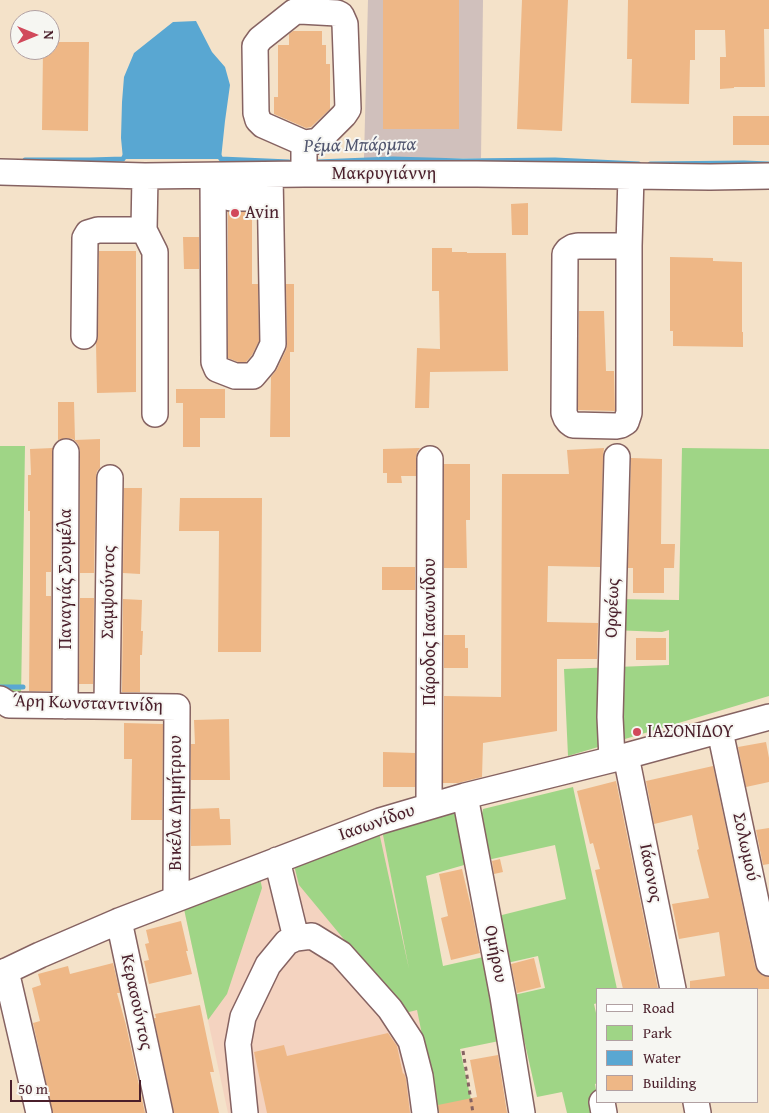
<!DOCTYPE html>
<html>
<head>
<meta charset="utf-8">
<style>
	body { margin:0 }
	#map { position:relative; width:769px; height:1113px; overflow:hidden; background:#f4e2c9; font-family:"Gentium Book Plus",serif }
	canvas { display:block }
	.legend { position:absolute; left:596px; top:988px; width:162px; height:115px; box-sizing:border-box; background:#f6f6f2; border:1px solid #b1a0a2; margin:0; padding:6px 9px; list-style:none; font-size:15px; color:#4a1f2b }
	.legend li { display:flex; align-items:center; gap:10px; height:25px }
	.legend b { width:25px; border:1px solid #b1a0a2 }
	.north { position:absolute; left:10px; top:10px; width:50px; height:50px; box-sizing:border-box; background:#f6f6f2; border:1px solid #b1a0a2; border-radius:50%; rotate:90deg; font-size:14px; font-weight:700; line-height:20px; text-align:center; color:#4a1f2b }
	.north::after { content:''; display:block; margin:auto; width:18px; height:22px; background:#d1495b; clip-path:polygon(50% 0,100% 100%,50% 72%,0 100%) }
	.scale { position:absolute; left:10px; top:1080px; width:131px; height:22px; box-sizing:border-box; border:2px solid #4a1f2b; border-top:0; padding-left:6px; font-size:15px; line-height:18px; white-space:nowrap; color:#4a1f2b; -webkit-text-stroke:4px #f6f6f2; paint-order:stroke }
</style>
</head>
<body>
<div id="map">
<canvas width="769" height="1113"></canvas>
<ul class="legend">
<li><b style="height:6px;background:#fff"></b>Road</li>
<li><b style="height:14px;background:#9fd586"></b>Park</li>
<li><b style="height:14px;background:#59a7d2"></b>Water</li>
<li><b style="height:14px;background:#eeb786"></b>Building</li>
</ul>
<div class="north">N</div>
<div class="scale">50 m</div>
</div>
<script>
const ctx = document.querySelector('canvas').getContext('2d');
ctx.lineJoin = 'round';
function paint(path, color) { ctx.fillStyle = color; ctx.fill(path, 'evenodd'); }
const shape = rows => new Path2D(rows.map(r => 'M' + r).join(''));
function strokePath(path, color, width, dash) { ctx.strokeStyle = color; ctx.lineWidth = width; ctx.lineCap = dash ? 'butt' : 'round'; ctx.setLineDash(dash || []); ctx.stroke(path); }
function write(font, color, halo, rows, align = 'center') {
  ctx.font = font + ' "Gentium Book Plus",serif'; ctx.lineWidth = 4; ctx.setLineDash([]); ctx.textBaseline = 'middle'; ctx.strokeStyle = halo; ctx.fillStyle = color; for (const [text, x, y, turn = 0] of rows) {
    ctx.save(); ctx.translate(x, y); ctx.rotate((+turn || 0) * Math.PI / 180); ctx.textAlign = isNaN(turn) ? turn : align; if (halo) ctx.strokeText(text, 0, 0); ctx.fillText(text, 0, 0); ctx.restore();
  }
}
paint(shape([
	[382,830,438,1113,228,1113,184,909]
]), '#f4d3c0');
paint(shape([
	[368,0,483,0,481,158,364,158]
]), '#d0c0bc');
paint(shape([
	[0,446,25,446,21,698,0,698],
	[682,448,769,449,769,696,568,756,564,669,669,665,669,630,662,632,612,630,613,599,679,600],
	[573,787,617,989,598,989,598,1003,594,1004,598,1022,598,1083,595,1084,600,1113,567,1113,562,1092,537,1097,514,995,545,988,538,956,507,963,498,916,566,899,555,845,483,861,480,825,483,809],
	[463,810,471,863,426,876,443,966,488,956,504,1040,460,1049,474,1113,438,1113,417,1010,405,1013,299,885,294,865,379,832,409,969,382,830],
	[260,878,262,888,227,994,208,1020,184,909]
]), '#9fd586');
paint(shape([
	[196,21,212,52,225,67,230,85,225,121,221,159,123,159,121,138,122,102,124,77,134,53,173,22]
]), '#59a7d2');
strokePath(shape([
	[218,154,221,159,289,162],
	[25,160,90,160,123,159,126,154],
	[317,162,393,159,463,161,555,160,639,164],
	[650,164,744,163,769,164],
	[0,687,23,687]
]), '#59a7d2', 5);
paint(shape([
	[383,0,459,0,459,129,383,129],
	[522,0,568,0,562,131,517,129],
	[628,0,769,0,769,29,764,29,765,87,734,87,734,88,720,89,720,57,726,57,725,30,695,30,695,60,690,60,689,104,631,103,632,59,627,59],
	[293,31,322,31,322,45,326,45,326,64,330,64,330,109,311,127,306,128,274,114,274,97,278,97,278,45,289,45,289,34],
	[50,42,89,42,88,131,42,130,43,50,50,50],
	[733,116,769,116,769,145,733,145],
	[528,203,528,235,512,235,511,204],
	[228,211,252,212,252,284,258,284,259,341,252,355,246,362,238,362,228,358],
	[183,237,199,237,199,269,184,269],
	[432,248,452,248,452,252,467,252,467,253,506,253,508,371,430,372,429,408,415,408,417,348,440,349,439,291,432,291],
	[99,251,136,251,136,392,97,393,96,343,98,336],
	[670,257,713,258,713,261,742,262,742,332,743,332,743,347,673,346,673,331,670,331],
	[286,284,294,284,294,352,290,352,290,437,270,437,271,377,277,369,286,350,287,344],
	[579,311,604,311,606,371,614,371,615,411,578,410],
	[176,389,225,389,225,418,200,418,200,447,183,447,183,403,176,403],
	[58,402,74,402,75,440,100,439,100,468,97,471,96,478,94,573,80,573,80,452,78,444,73,439,66,438,58,440],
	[53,448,51,572,46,572,46,596,51,596,51,691,29,691,30,591,30,511,28,511,28,475,31,475,30,449],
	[420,448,417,452,416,458,416,476,401,476,402,483,387,483,387,473,383,473,383,449],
	[604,448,603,457,600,567,548,566,547,622,598,623,597,659,557,659,557,731,483,743,482,777,458,783,443,783,444,696,501,697,502,474,569,474,567,450],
	[631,458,662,459,661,544,675,544,674,568,664,568,664,593,633,593,633,568,628,568],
	[444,464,470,464,470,520,466,520,467,568,444,568],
	[124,488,142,488,140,574,123,573],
	[180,498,262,498,261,652,218,652,219,531,179,531],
	[382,567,415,567,415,590,382,590],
	[80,598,94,598,93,684,79,684],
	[123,599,142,600,141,631,143,631,142,655,140,655,140,692,122,692],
	[444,635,465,635,465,648,468,648,468,668,444,668],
	[636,638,666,638,666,660,636,660],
	[229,719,230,780,191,780,191,744,195,744,194,720],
	[124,723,163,724,162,820,131,820,132,759,124,759],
	[766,742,769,758,769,782,746,787,738,747],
	[383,752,415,753,415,787,383,787],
	[713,766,755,966,759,973,764,976,769,977,769,989,690,989,690,981,725,976,719,932,679,939,672,904,709,898,697,850,699,849,692,815,654,824,646,781],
	[616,781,639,894,658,989,623,989,595,870,600,869,593,843,590,844,577,791],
	[219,808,220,819,230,819,231,845,191,846,191,809],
	[769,828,769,864,763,865,756,830],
	[500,859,503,872,494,874,492,861],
	[462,869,472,911,480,953,451,960,441,918,448,916,439,874],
	[181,921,188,951,186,951,192,974,149,984,144,961,149,960,145,944,149,943,146,930],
	[534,958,541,987,517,993,511,964],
	[113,963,120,993,117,993,126,1025,145,1113,53,1113,33,1023,40,1021,32,988,41,985,38,974,68,966,70,974],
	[200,1005,214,1072,210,1072,219,1113,174,1113,154,1018,156,1018,155,1014],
	[388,1033,397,1046,403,1074,404,1073,406,1079,410,1113,267,1113,254,1052,284,1045,287,1056],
	[498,1055,507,1113,439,1113,438,1105,477,1097,470,1060]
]), '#eeb786');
const minor = shape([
	[304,143,263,125,258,120,256,113,255,46,260,39,294,12,300,11,337,13,341,15,345,24,348,109,344,115,318,141,304,143,304,174],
	[0,172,145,176,304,174,477,174,710,177,769,176],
	[213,176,214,362,217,369,235,376,253,376,264,363,273,344,270,175],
	[226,186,231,198,256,198,263,175],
	[144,230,145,176],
	[629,246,578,246,573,247,568,250,565,254,564,413,566,418,569,422,573,425,616,426,621,425,626,422,629,413,629,246,631,176],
	[84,336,85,238,88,233,98,230,144,230,155,252,155,414],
	[0,699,9,705,177,707,176,898],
	[65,706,66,452],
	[107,706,110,478],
	[720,731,769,963],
	[626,756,673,989],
	[612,759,610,717,617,457],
	[465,796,503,997,522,1113],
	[429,805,430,459],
	[277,860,296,938],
	[119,921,160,1113],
	[6,971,39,1113],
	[0,974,40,955,119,921,380,821,465,796,626,756,769,717],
	[602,1102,604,1113],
	[696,1102,698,1113],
	[245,1113,238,1044,243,1017,268,965,287,942,296,938,312,936,341,954,390,1009,411,1041,420,1076,425,1113]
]);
strokePath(minor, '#866362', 28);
strokePath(shape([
	[463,1051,473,1113]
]), '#866362', 3, [4, 4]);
strokePath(minor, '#fff', 25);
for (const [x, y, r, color] of [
	[235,213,5,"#d1495b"],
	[637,732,5,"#d1495b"]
]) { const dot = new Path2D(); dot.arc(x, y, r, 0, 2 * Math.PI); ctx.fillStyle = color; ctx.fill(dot); strokePath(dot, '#f6f6f2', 2); }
write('18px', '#4a1f2b', '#f6f6f2', [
	["Μακρυγιάννη",384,174],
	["Παναγιάς Σουμέλα",66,579,-90],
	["Σαμψούντος",109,592,-89],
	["Ορφέως",613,608,-88],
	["Πάροδος Ιασωνίδου",430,632,-90],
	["Άρη Κωνσταντινίδη",88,704,2],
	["Βικέλα Δημήτριου",176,803,-90],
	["Ιασωνίδου",377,823,-19],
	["Σολωμού",745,847,78],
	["Ιάσονος",650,873,79],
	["Ομήρου",495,954,79],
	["Κερασούντος",136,1002,78]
]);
write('18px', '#4a1f2b', '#f6f6f2', [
	["Avin",245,213],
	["ΙΑΣΟΝΙΔΟΥ",647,732]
], 'left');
write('italic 19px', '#50556e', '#f6f6f2', [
	["Ρέμα Μπάρμπα",360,146,-1]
]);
</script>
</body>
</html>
